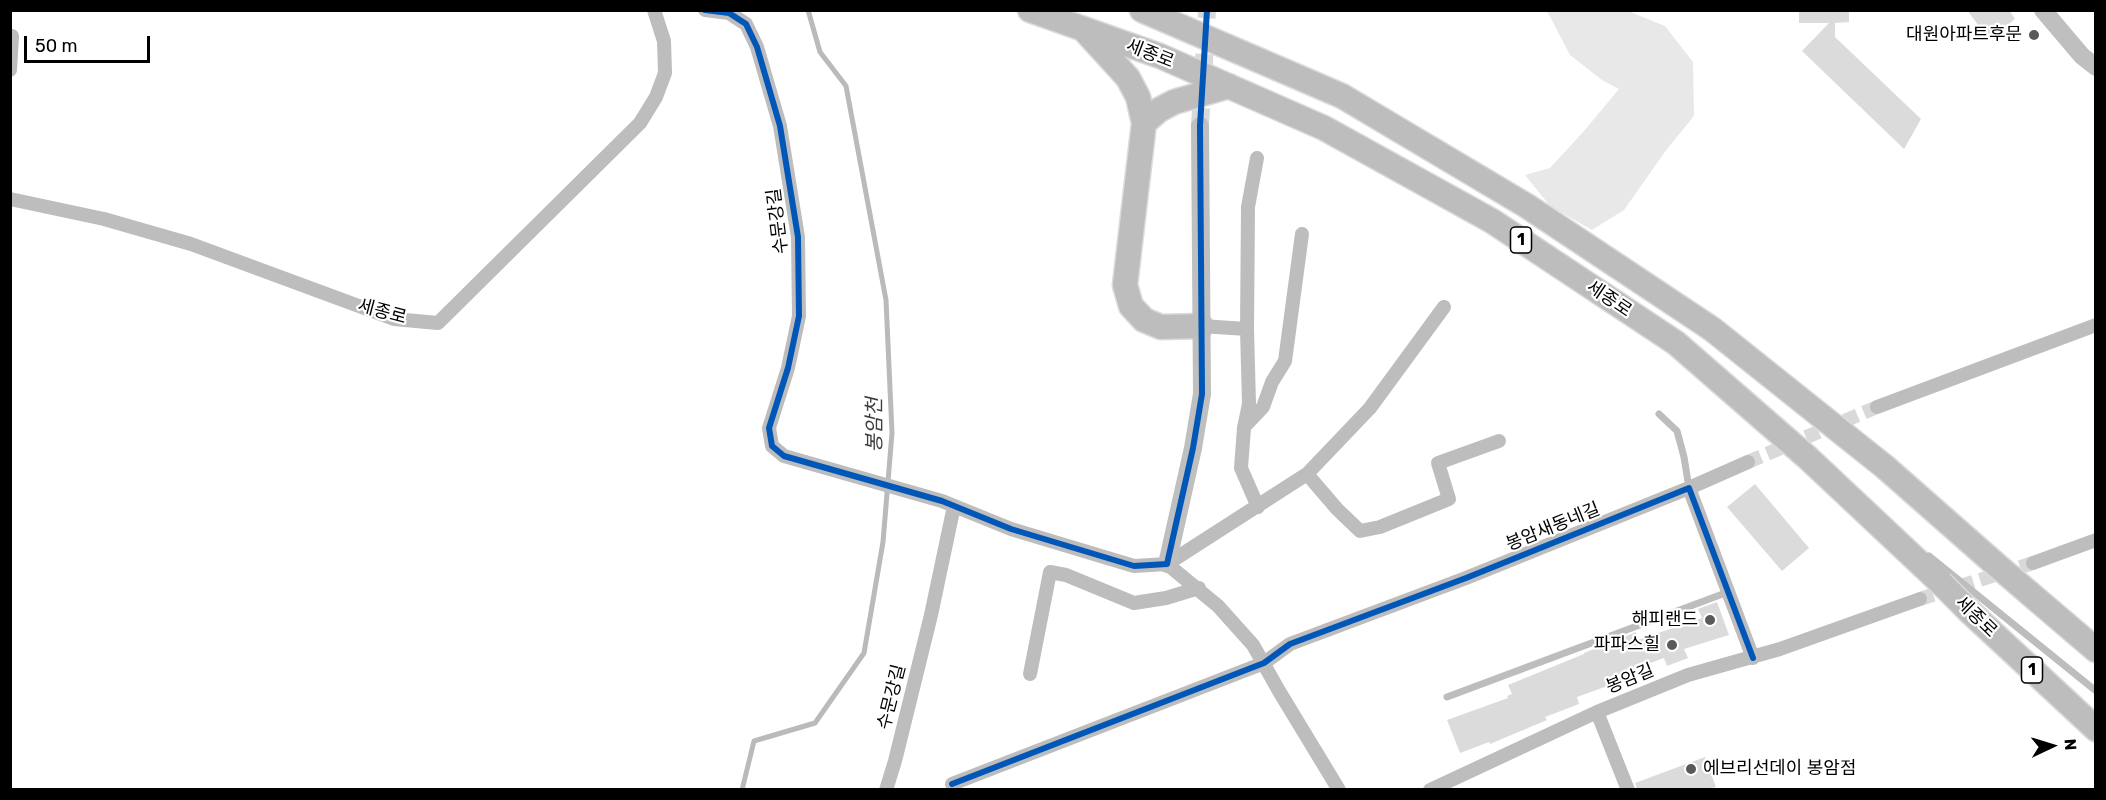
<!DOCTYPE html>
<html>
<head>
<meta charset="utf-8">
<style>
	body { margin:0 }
	#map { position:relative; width:2106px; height:800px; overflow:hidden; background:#fff; font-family:Rubik,sans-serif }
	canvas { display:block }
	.frame { position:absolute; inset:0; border:12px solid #000; pointer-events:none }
	.north { position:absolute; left:2022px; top:716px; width:60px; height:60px; -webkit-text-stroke:4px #fff; paint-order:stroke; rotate:86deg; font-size:16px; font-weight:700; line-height:24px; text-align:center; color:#000 }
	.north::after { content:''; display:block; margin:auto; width:21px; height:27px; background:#000; clip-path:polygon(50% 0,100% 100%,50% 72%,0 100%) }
	.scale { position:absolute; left:24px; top:36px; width:126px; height:27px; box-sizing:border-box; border:3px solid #000; border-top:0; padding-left:8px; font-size:18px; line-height:21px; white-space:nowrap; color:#000; -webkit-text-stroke:4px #fff; paint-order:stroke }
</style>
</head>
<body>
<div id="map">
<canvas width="2106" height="800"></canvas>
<div class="frame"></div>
<div class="north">N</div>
<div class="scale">50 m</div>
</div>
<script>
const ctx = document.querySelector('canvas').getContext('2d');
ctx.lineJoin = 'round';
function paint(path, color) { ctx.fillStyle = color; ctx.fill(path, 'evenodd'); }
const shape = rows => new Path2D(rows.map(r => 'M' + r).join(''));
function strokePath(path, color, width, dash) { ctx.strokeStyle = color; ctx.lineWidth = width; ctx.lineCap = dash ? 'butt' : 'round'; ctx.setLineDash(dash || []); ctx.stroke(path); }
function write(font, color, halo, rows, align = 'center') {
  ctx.font = font + ' Rubik,"Noto Sans KR",sans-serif'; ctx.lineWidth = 4.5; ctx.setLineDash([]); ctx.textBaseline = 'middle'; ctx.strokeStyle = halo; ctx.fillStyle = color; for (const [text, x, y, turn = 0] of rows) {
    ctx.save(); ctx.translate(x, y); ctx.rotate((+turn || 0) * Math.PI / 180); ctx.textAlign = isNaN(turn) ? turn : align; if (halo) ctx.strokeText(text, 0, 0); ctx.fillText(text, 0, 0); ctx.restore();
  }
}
paint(shape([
	[1547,11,1628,11,1665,26,1693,62,1694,116,1667,149,1624,210,1592,230,1550,206,1525,175,1550,168,1584,131,1619,89,1602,80,1570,55]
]), '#e8e8e8');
strokePath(shape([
	[742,790,754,741,815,723,864,653,883,542,892,433,886,300,846,86,820,52,808,10]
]), '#bababa', 5);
paint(shape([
	[1799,10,1849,10,1849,22,1835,23,1835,37,1921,119,1904,149,1802,51,1829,23,1799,23],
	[1967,10,2009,10,2015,19,1989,40],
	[1755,484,1809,548,1782,571,1727,507],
	[1717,602,1729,635,1684,649,1688,658,1667,666,1664,658,1610,678,1613,684,1577,697,1579,704,1545,717,1547,720,1490,744,1489,742,1460,753,1447,720,1508,698,1507,696,1512,694,1508,685,1584,654,1584,653,1636,632,1638,640,1702,618,1698,609],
	[1705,757,1716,787,1709,789,1637,789,1635,783]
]), '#dbdbdb');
strokePath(shape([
	[1748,462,1877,407],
	[1920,599,2033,563]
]), '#d9d9d9', 14, [14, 7]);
strokePath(shape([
	[1200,126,1207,10]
]), '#d9d9d9', 18, [18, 9]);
const highway = shape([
	[1030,10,1160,56,1324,128,1492,221,1676,343,1808,458,1941,583],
	[1142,10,1342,96,1527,206,1712,329,1885,467,1993,562],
	[1086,32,1128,78,1138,97,1144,123,1159,110,1174,102,1229,86],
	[1144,123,1125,285,1131,306,1144,320,1161,327,1201,326],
	[2028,592,2096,650],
	[1969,611,2096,729]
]);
strokePath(highway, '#dbdbdb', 27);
strokePath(shape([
	[1659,414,1677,431,1684,457,1689,488],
	[1929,556,2096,691],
	[1447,697,1728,592]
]), '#bdbdbd', 7);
strokePath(shape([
	[705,10,729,13,746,24,757,47,780,126,798,237,799,316,788,368,769,428,772,446,784,456,942,501,1011,529,1134,566,1167,564],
	[10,36,12,36,10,70],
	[1257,158,1248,207,1247,329,1249,404,1244,428,1241,468,1258,507],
	[10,199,104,219,191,244,394,319,438,323,640,123,656,97,665,73,664,41,654,10],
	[1201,326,1247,329],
	[1877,407,2096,325],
	[1245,426,1263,407,1272,382,1285,361,1302,234],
	[1307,474,1337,509,1360,531,1380,527,1449,499,1438,463,1499,441],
	[1689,488,1748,462],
	[2033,563,2096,540],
	[1030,674,1050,572,1066,575,1134,603,1166,598,1199,588],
	[1597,712,1628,790],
	[952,784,1264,663,1290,644,1466,578,1689,488,1753,658],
	[886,790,895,761,931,615,954,506],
	[1339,790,1279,691,1253,645,1218,606,1167,564,1307,474,1370,408,1444,307],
	[1430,790,1597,712,1688,675,1780,649,1920,599]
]), '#bdbdbd', 14);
strokePath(shape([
	[2043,10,2082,56,2096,67],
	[1167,564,1193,448,1202,394,1200,126]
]), '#bfbfbf', 18);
strokePath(highway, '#bdbdbd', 24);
const highwayBridge = shape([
	[1993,562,2028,592],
	[1941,583,1969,611]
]);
strokePath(highwayBridge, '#dbdbdb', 27, []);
strokePath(highwayBridge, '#bdbdbd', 24);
strokePath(shape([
	[705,10,729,13,746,24,757,47,780,126,798,237,799,316,788,368,769,428,772,446,784,456,942,501,1011,529,1134,566,1167,564,1193,448,1202,394,1200,126,1207,10],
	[952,784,1264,663,1290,644,1466,578,1689,488,1753,658]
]), '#0057b8', 6);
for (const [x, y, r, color] of [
	[2034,35,6,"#595959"],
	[1710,620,6,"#595959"],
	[1672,645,6,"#595959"],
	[1691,769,6,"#595959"]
]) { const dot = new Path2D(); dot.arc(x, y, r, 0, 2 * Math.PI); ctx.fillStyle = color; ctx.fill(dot); strokePath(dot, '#fff', 2); }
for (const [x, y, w] of [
	[1521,240,21],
	[2032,670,21]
]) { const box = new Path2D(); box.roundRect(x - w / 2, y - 13, w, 26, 4.5); ctx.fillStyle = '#fff'; ctx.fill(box); strokePath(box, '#000', 1.5); }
write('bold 16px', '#000', null, [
	["1",1521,240],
	["1",2032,670]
]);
write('18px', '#000', '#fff', [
	["대원아파트후문",2022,35],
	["해피랜드",1698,620],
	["파파스힐",1660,645],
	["에브리선데이 봉암점",1703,769,"left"]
], 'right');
write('18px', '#000', '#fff', [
	["세종로",1150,54,21],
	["수문강길",778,221,-97],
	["세종로",1609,299,34],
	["세종로",382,312,15],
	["봉암새동네길",1553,527,-22],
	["세종로",1976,617,44],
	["봉암길",1630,679,-22],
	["수문강길",892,697,-76]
]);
write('italic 20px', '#3d3d3d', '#fff', [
	["봉암천",875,425,-90]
]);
</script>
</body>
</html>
